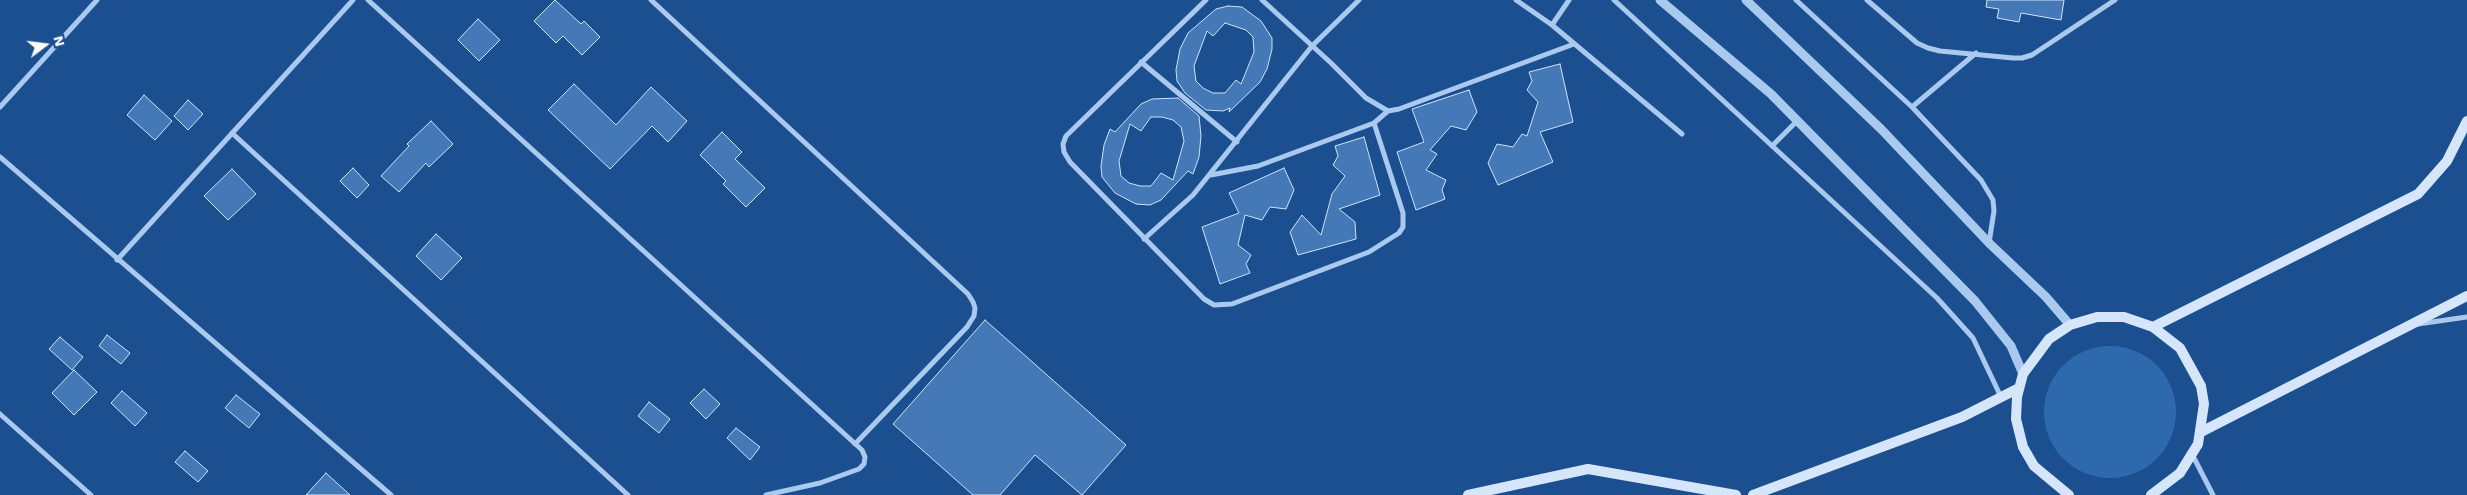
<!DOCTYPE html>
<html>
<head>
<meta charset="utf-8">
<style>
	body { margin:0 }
	#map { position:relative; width:2467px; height:495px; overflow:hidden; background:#1b4f8f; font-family:"Work Sans",sans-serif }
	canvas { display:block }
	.north { position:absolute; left:20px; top:20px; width:50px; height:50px; -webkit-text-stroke:4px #1b4f8f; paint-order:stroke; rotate:75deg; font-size:14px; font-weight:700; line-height:20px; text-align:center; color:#fff }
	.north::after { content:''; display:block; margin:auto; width:18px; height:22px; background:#fff; clip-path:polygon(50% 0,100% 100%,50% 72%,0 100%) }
</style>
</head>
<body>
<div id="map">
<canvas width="2467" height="495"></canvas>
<div class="north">N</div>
</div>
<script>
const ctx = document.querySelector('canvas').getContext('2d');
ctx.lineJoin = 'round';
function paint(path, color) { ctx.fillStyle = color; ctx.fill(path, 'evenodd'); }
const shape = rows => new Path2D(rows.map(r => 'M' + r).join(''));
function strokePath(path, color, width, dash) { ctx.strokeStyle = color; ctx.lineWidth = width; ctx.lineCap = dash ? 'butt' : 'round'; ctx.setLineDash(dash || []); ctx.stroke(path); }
paint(shape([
	'2044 412a66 66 0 1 1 132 0a66 66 0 1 1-132 0Z'
]), '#2e69ad');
const building = shape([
	[555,0,581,24,584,21,600,37,582,55,563,36,556,43,534,21,555,0],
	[1987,0,2064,0,2061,20,2021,13,2019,22,1997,18,1999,9,1986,7,1987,0],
	[1228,6,1242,7,1261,21,1272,38,1272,49,1267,69,1260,82,1229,112,1230,108,1223,111,1206,110,1185,93,1177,81,1176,70,1180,49,1188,33,1216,9,1228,6],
	[1225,23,1246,30,1253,37,1254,52,1241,84,1236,80,1225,93,1213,93,1203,88,1196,81,1194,66,1207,31,1213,36,1225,23],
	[478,19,500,40,479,61,458,40,478,19],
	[1560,64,1573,122,1540,132,1553,162,1498,185,1488,163,1497,144,1513,147,1522,134,1527,136,1538,102,1527,90,1532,81,1529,72,1560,64],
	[574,84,616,125,651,87,687,121,668,142,652,126,610,169,548,110,574,84],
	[1469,90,1477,112,1466,130,1451,126,1430,150,1437,154,1426,170,1446,180,1442,190,1445,199,1416,210,1397,152,1424,142,1412,109,1469,90],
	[144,95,172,121,155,140,127,115,144,95],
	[1178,98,1199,116,1201,136,1199,157,1193,174,1188,171,1161,200,1150,205,1136,204,1115,193,1102,177,1101,166,1104,145,1110,129,1115,132,1141,104,1152,99,1178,98],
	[1151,117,1162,117,1173,120,1181,127,1184,141,1173,180,1161,173,1151,186,1140,186,1129,183,1121,176,1119,161,1130,124,1141,131,1151,117],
	[188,100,203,114,188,130,174,116,188,100],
	[431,121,453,144,429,167,426,163,399,192,381,176,409,146,407,144,431,121],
	[722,132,742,152,735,159,765,188,746,207,723,184,726,181,700,155,722,132],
	[1364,137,1380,195,1339,209,1355,222,1356,239,1298,255,1290,232,1302,215,1321,235,1332,194,1345,176,1333,165,1338,156,1335,146,1364,137],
	[353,168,369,185,357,198,340,181,353,168],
	[1284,168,1294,190,1286,209,1270,207,1262,220,1245,215,1238,245,1251,255,1246,264,1250,273,1220,284,1202,227,1239,213,1229,193,1284,168],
	[232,169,256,194,228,220,204,196,232,169],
	[436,234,462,258,441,280,416,256,436,234],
	[985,320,1126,445,1082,495,1035,455,1000,495,973,495,893,424,985,320],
	[107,335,130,353,121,364,99,346,107,335],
	[60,337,83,357,72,370,49,349,60,337],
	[74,370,97,392,74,415,52,393,74,370],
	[704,389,720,404,706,419,690,403,704,389],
	[122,391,147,413,135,426,111,403,122,391],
	[236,395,260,414,249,428,225,408,236,395],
	[649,402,670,419,659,433,638,416,649,402],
	[736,428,760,447,750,460,727,438,736,428],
	[185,451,208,471,198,482,175,462,185,451],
	[326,473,350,495,306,495,326,473]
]);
paint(building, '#4478b7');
strokePath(building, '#cfe3fa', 1);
strokePath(shape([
	[368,0,862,450,865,457,864,464,859,469,820,483,766,495],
	[651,0,968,294,973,302,975,308,974,316,967,327,855,444],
	[1206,0,1066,136,1063,144,1064,152,1070,162,1204,299,1214,305,1232,304,1369,252,1399,233,1403,227,1403,213,1374,123],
	[1262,0,1331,63,1366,98,1388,111,1399,109,1574,44],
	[1516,0,1552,25,1682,134],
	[1614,0,1937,298,1973,338,2001,397],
	[1796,0,1912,107,1981,180,1993,200,1994,211,1989,243],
	[1867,0,1917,43,1928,48,1940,51,2013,58,2022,58,2032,55,2115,0],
	[1552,25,1569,0],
	[1141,62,1237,142],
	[0,107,97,0],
	[1912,107,1976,53],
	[232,133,628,495],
	[1772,146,1797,121],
	[0,157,391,495],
	[1211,175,1258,166,1374,123,1388,111],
	[1144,239,1193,195,1312,46,1359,0],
	[117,260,353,0],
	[2418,324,2467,317],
	[0,414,91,495],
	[2193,456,2213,495]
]), '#a9c9ee', 5);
strokePath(shape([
	[1660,0,1771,94,1975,301,2011,346,2023,374],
	[1746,0,1882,130,1989,243,2046,297,2070,325]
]), '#a9c9ee', 9);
strokePath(shape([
	[2153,327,2418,194,2447,161,2467,121],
	[2201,432,2467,296],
	[1468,495,1588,469,1736,495],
	[1753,495,1962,417,2019,388],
	[2069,495,2034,466,2023,447,2016,419,2017,397,2023,374,2049,339,2070,325,2097,317,2124,317,2153,327,2180,348,2201,386,2204,404,2198,444,2180,473,2151,495]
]), '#d6e6fa', 10);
</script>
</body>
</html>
